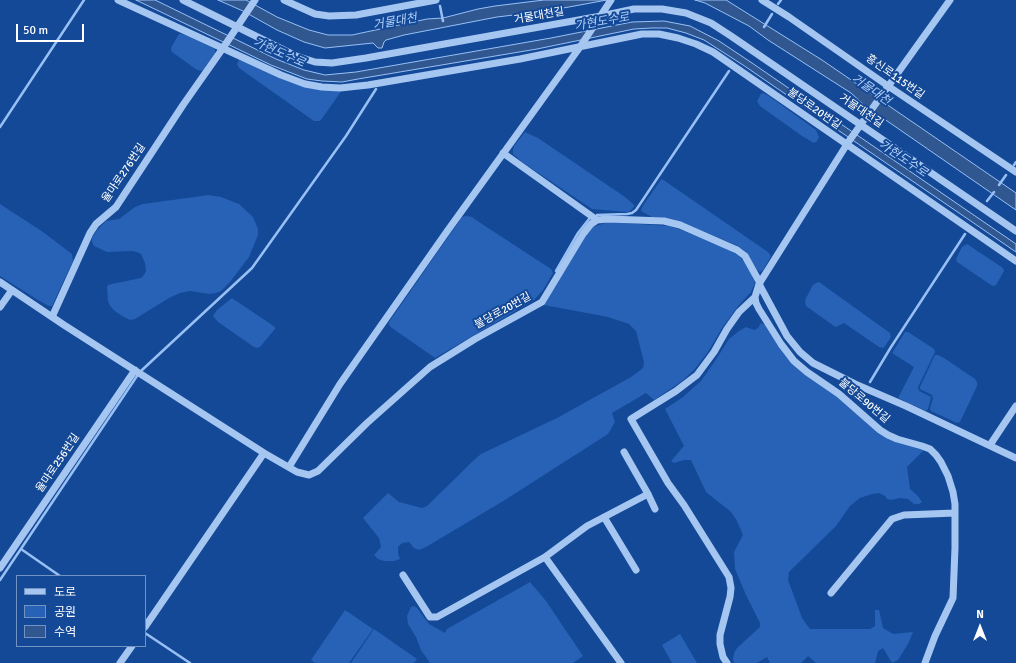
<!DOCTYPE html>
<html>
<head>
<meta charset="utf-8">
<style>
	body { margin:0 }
	#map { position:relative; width:1016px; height:663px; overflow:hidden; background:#144997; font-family:Signika,"Noto Sans KR",sans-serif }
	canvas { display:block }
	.legend { position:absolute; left:16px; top:575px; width:130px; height:72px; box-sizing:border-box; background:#144997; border:1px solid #7292c1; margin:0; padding:5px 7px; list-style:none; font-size:12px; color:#fff }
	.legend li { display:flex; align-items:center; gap:8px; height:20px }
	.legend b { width:20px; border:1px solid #7292c1 }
	.north { position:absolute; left:960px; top:607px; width:40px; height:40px; -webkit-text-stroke:3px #144997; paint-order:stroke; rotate:0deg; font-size:11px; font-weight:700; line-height:16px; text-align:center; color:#fff }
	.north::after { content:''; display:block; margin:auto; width:14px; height:18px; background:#fff; clip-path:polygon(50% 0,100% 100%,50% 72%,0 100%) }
	.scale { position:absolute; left:16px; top:24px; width:68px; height:18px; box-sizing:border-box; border:2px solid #fff; border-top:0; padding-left:5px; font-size:12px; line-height:14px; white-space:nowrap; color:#fff; -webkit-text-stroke:3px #144997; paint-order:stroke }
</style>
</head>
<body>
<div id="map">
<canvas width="1016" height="663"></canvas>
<ul class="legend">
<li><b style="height:5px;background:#a6c6f2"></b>도로</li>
<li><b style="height:11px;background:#2762b6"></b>공원</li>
<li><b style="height:11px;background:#315791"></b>수역</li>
</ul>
<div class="north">N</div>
<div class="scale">50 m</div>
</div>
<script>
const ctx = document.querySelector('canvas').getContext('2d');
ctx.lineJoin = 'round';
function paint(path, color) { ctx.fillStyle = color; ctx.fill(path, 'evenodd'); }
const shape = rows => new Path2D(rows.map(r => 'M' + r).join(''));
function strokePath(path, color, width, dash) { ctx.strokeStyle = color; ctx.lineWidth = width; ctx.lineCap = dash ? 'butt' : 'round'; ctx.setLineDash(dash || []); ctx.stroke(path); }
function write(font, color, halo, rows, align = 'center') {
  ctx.font = font + ' Signika,"Noto Sans KR",sans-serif'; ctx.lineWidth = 4; ctx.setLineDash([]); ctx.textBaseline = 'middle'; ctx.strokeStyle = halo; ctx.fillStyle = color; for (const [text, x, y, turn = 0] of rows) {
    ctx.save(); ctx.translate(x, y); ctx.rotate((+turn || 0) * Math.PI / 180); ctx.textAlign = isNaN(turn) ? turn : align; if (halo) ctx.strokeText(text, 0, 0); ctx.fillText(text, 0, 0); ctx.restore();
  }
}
paint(shape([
	[179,34,182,34,190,37,215,49,215,53,205,68,202,71,197,70,172,52,171,49,172,46],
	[239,60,340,91,340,93,323,117,320,121,314,121,239,68,237,64],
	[763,93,769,96,816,130,819,137,817,141,814,143,802,136,760,106,757,101,761,94],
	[525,132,538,138,625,197,634,205,634,207,630,211,627,212,592,209,522,162,513,154,513,150,514,146],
	[662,179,768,252,771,256,763,270,760,272,757,270,746,252,736,245,681,222,672,219,652,217,641,211,642,207,660,181],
	[209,195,221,197,239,204,253,217,258,229,258,235,249,257,230,282,221,291,216,293,210,294,190,291,180,293,169,298,135,319,130,320,124,317,116,312,110,306,108,301,107,287,108,285,112,284,141,278,144,275,146,271,145,263,141,254,137,252,132,251,107,252,94,246,92,242,92,238,97,230,106,221,119,219,135,207,143,204],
	[0,204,43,232,72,254,73,261,52,306,49,306,38,300,0,276],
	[466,216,472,217,482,224,551,269,553,273,543,290,534,300,435,358,392,328,389,325,389,322,453,230,462,217],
	[609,222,668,226,682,230,729,250,738,255,745,262,752,275,755,283,751,292,739,305,722,328,708,352,694,370,681,382,654,400,646,393,612,413,615,422,608,434,505,500,426,547,419,550,414,548,409,542,402,543,398,547,398,553,400,559,394,561,384,561,378,559,374,555,381,547,379,538,363,518,388,493,399,502,422,508,427,506,474,460,481,454,557,418,631,377,643,368,644,362,636,331,629,324,608,317,544,305,585,236,592,227],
	[967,244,1003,268,1004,271,996,285,993,286,988,283,957,262,956,259,962,247],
	[819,282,890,333,891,337,885,346,883,348,879,347,844,323,836,327,834,326,806,306,805,302,806,298,813,285,816,283],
	[232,298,275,327,275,329,260,347,257,348,254,347,218,322,213,316,217,310],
	[761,323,765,325,785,354,830,390,882,435,924,450,907,467,910,489,918,496,922,502,919,504,914,504,908,499,900,498,891,500,887,499,885,496,879,493,872,494,860,498,850,506,836,526,789,572,788,580,802,618,810,629,870,629,875,626,875,610,879,610,883,628,893,634,913,632,908,644,898,660,892,663,883,648,878,651,875,663,816,663,808,656,801,663,770,663,767,657,757,663,734,663,733,660,734,653,737,648,760,627,760,623,746,595,735,569,734,552,743,535,737,521,731,512,706,492,691,460,684,460,674,463,671,461,684,446,665,409,683,397,701,381,715,361,729,339,739,331,746,327,754,330,758,328],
	[905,332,908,332,928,345,934,349,935,352,918,387,919,391,931,397,928,409,926,411,898,398,914,367,892,353],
	[935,355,938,355,944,358,975,379,977,382,977,386,960,422,957,423,931,411,930,409,933,398,932,395,920,389,920,387],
	[530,582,546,601,583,656,573,663,430,663,421,650,416,637,408,624,407,616,411,607,414,606,417,608,429,624,445,633,447,629],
	[345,610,373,629,349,663,315,663,311,660],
	[374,629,417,659,414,663,351,663],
	[680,634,697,663,672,663,662,645]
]), '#2762b6');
const water = shape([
	[136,0,155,0,276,59,304,70,325,75,356,72,551,38,632,22,664,21,690,26,719,41,752,63,1016,244,1016,252,743,65,704,40,686,33,667,28,652,28,634,29,537,49,358,79,342,82,322,81,307,79,271,65,136,0],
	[218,0,246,0,277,17,309,30,328,35,352,35,427,19,443,18,478,9,495,6,544,0,607,0,547,11,497,17,404,35,386,40,384,42,382,48,378,48,373,43,325,48,304,42,277,30,243,11,218,0],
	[695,0,726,0,822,60,1016,193,1016,210,864,105,851,93,768,40,749,26,705,3,695,0]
]);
paint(water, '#315791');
strokePath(water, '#98c0f5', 1);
strokePath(shape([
	[778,4,781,0],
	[440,6,443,21],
	[764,27,772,14],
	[0,127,84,0],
	[1014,165,1016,162],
	[999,185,1006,175],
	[987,201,994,192],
	[597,215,627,214,632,213,636,210,729,71],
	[556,271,578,233,589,219],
	[142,370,252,268,346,136,376,89],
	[870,382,891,347,965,234],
	[21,549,60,576],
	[0,580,137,376],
	[145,633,190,663]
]), '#98c0f5', 2.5);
strokePath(shape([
	[118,0,281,75,305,84,322,87,340,88,368,85,520,59,642,34,659,34,678,38,696,44,713,52,1016,261],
	[183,0,296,56,315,62,332,63,366,58,601,16,634,9,662,9,686,13,711,23,731,36,1016,231],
	[284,0,315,14,329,16,356,15,436,0],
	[762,0,789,17,888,86,1016,172],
	[950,0,849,141,759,284,787,336,800,352,813,363,855,384,906,406,1016,458],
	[503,153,597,220],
	[0,282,64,325,264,453,297,472,309,475,318,471,367,423,430,367,475,339,542,302,583,234,591,224,597,220,608,219,664,221,680,225,737,250,745,256,760,283],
	[759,284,755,297,756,303,759,309,781,344,794,361,807,372,839,394,880,430,888,435,897,439,922,446,930,449,936,455,941,462,948,476,953,492,955,504,955,548,953,598,935,636,925,663],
	[0,307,12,290],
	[52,317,90,233,96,224,116,207,183,105,223,48,255,0],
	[990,445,1016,406],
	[289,467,340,384,448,230,580,47,611,0],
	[648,494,655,509],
	[604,517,636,570],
	[545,557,621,663],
	[0,568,135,370],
	[403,575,430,617,437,617,545,557,587,526,648,494,624,452],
	[831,593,892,519,904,515,955,513],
	[145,627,264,453],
	[120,663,132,646],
	[727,663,723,657,720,644,720,635,730,597,731,588,729,577,684,505,668,483,631,419,676,391,697,375,714,352,727,329,739,312,755,297]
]), '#a6c6f2', 7);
write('11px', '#fff', '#144997', [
	["거물대천길",539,16,-10],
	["흥신로115번길",895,77,35],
	["불당로20번길",814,109,35],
	["거물대천길",861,111,34],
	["율마로276번길",124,173,-56],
	["불당로20번길",503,311,-29],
	["불당로90번길",864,401,40],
	["율마로256번길",58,463,-56]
]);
write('italic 12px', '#b2d0f9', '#144997', [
	["거물대천",395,22,-10],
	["가현도수로",602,22,-10],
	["가현도수로",279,53,24],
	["거물대천",871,90,35],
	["가현도수로",903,159,34]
]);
</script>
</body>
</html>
